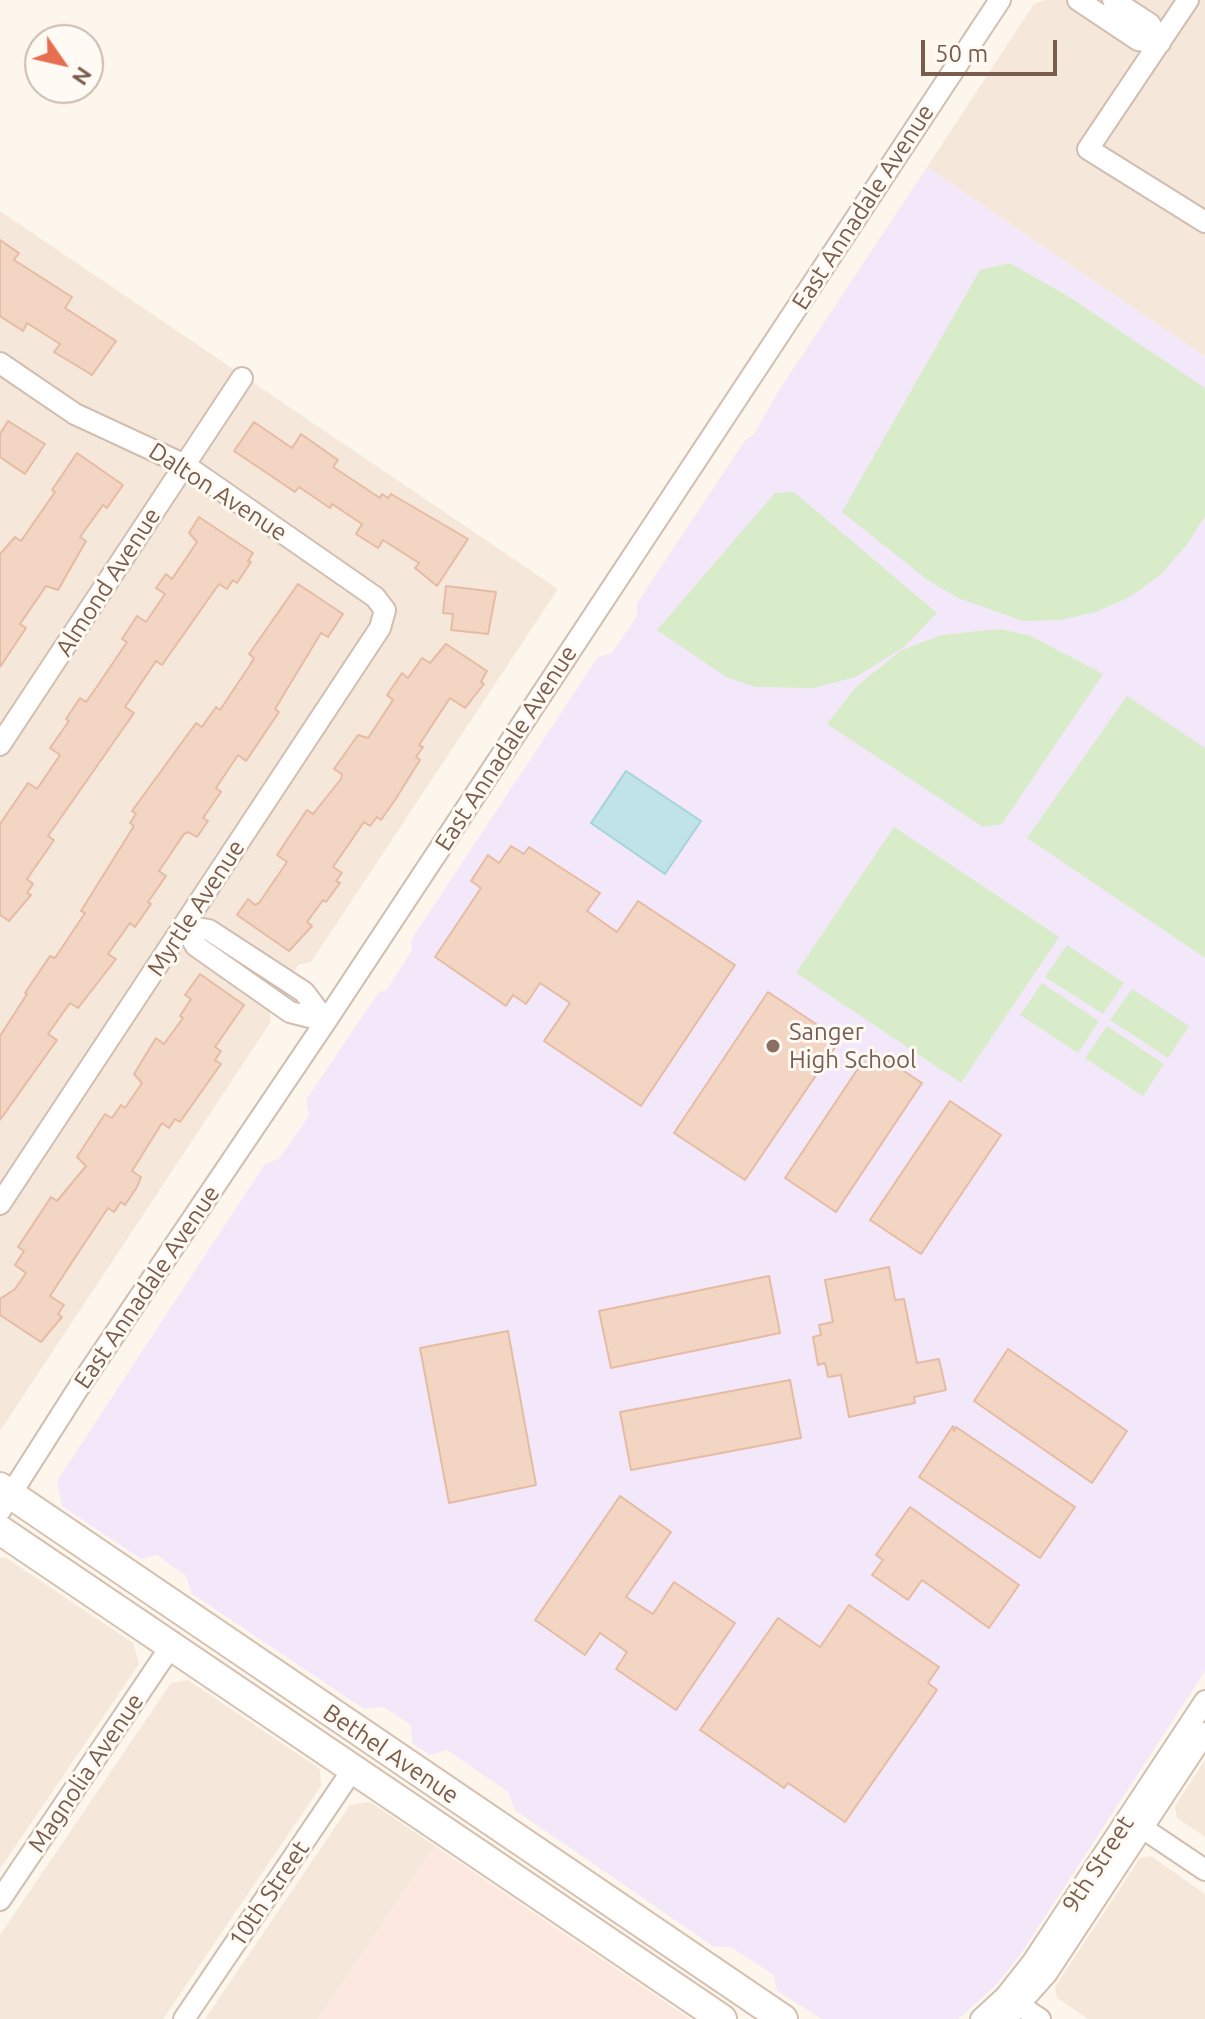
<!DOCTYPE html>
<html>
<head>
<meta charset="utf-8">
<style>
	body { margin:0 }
	#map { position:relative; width:1205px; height:2019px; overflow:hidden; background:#fdf6ec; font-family:Ubuntu,sans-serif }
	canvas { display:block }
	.north { position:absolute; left:24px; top:24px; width:80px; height:80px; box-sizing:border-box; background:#fffaf3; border:2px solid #cabbb1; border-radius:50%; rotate:124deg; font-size:22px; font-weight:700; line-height:32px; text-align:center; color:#7a5c4d }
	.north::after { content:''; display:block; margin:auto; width:28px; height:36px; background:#e76f51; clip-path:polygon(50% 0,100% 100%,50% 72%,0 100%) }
	.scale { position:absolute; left:921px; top:40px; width:136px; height:36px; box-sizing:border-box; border:4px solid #7a5c4d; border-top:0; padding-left:10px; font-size:24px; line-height:28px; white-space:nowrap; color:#7a5c4d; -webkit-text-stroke:6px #fffaf3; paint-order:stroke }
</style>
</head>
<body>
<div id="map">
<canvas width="1205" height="2019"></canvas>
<div class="north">N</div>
<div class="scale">50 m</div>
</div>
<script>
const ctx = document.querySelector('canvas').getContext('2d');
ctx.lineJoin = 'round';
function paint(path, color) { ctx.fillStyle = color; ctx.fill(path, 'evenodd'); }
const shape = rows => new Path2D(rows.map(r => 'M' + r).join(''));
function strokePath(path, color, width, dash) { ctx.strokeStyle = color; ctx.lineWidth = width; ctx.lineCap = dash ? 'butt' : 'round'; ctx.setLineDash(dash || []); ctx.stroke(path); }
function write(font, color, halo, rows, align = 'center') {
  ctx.font = font + ' Ubuntu,sans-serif'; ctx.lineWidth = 6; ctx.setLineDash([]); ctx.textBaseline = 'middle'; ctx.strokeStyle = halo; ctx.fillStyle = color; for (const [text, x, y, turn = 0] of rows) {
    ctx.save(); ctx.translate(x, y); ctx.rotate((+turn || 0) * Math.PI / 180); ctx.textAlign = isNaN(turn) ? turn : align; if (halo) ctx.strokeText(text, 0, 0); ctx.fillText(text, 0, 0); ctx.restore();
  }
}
paint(shape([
	[1045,0,1205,0,1205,357,927,167,1034,4],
	[0,211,558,589,311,962,298,965,270,1010,270,1023,0,1431],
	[5,1557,133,1643,139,1664,0,1869,0,1558],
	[188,1680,320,1769,321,1786,163,2019,0,2019,0,1935,171,1683],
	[1205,1760,1205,1837,1177,1818,1175,1806],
	[370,1802,435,1846,318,2019,205,2019,350,1805],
	[1151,1856,1205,1894,1205,2019,1088,2019,1057,1998,1055,1987,1140,1858]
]), '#f5e8da');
paint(shape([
	[435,1846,690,2019,318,2019]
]), '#fde8e0');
paint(shape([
	[927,167,1205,357,1205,1671,1018,1958,994,1987,958,2019,822,2019,777,1991,774,1975,731,1947,714,1947,515,1810,508,1792,447,1750,430,1755,412,1743,411,1725,384,1707,364,1709,191,1593,186,1576,157,1555,141,1559,62,1506,57,1481,265,1164,279,1159,309,1116,306,1100,378,993,387,990,412,950,411,940,598,657,612,653,637,616,637,603,746,439,753,436,778,392]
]), '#f3e8fa');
paint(shape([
	[1010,263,1071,298,1205,388,1205,516,1185,547,1161,574,1130,597,1096,612,1061,620,1023,621,958,598,929,581,842,512,980,270],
	[794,492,937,613,904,647,856,677,814,688,755,687,726,677,657,630,775,493],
	[999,629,1029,635,1103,674,1002,824,983,827,827,724,856,687,900,651,941,635],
	[1127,696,1205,748,1205,958,1027,838],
	[894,827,1059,937,961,1083,796,973],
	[1067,945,1124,983,1103,1014,1045,977],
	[1042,983,1099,1021,1078,1053,1020,1015],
	[1132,989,1189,1026,1168,1058,1110,1020],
	[1107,1026,1164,1064,1143,1096,1085,1058]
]), '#d8ecc9');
const water = shape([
	[626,771,701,821,665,874,591,823,626,771]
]);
paint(water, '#bfe3e8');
strokePath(water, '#a5d3da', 2);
const building = shape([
	[0,240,19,253,14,260,72,297,65,308,116,341,92,375,54,352,60,344,27,323,23,331,0,316,0,240],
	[8,421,45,444,25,474,0,457,0,434,8,421],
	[254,422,292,448,301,434,338,460,333,467,380,498,382,494,388,498,391,494,468,539,437,586,415,568,419,563,383,540,378,548,356,534,362,524,332,504,330,508,299,487,295,492,234,451,254,422],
	[77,453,123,485,107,508,103,505,80,537,86,541,58,590,46,586,20,624,26,628,0,667,0,554,15,537,21,541,55,492,52,490,77,453],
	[199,517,253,553,248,561,251,562,237,583,233,580,227,589,219,584,162,665,156,661,125,707,134,713,48,836,54,840,27,879,33,884,27,893,31,895,9,921,0,915,0,824,28,783,37,789,60,755,50,748,69,721,66,719,80,698,86,702,96,688,127,642,122,639,137,616,146,622,165,594,156,588,166,574,172,579,197,542,189,533,199,517],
	[298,584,343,614,328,637,321,633,275,709,279,712,246,761,238,755,216,788,221,792,203,818,208,821,197,837,188,832,184,834,159,871,166,876,148,902,151,904,135,927,130,923,108,954,116,959,78,1008,70,1003,48,1034,57,1040,0,1120,0,1036,27,994,25,993,50,956,55,958,85,913,81,911,134,826,130,823,136,814,132,811,196,723,202,727,216,707,220,710,250,665,254,658,249,654,298,584],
	[446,586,496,592,488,634,451,630,453,614,443,613,446,586],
	[446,644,487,671,481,682,484,684,465,708,450,698,419,745,423,747,416,757,420,760,395,800,381,820,377,817,370,826,364,822,333,867,342,873,336,881,340,883,326,902,323,900,307,922,312,926,289,951,237,915,248,899,255,905,259,903,287,862,277,855,307,810,313,814,341,779,342,774,334,769,358,735,368,738,393,700,387,695,402,673,408,678,422,658,430,663,446,644],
	[511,846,524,854,529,847,600,893,587,911,617,932,638,901,735,965,641,1106,544,1041,570,1003,540,983,526,1004,513,995,506,1006,435,957,481,888,471,881,488,855,499,863,511,846],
	[200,974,244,1005,215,1047,221,1051,215,1060,221,1064,180,1122,175,1119,169,1128,162,1123,132,1171,141,1177,137,1187,125,1205,121,1202,114,1212,108,1208,78,1253,50,1296,64,1305,58,1314,62,1317,41,1342,0,1315,0,1299,15,1289,26,1273,15,1265,24,1251,18,1247,51,1197,57,1201,86,1166,77,1157,105,1114,112,1118,121,1105,125,1108,142,1083,134,1074,156,1038,164,1044,183,1018,180,1016,191,999,185,995,200,974],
	[768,992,840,1040,745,1180,674,1133,768,992],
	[871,1049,922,1083,836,1212,785,1178,871,1049],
	[950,1101,1001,1135,921,1254,870,1220,950,1101],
	[889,1267,895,1300,904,1299,917,1363,939,1359,946,1390,914,1397,915,1403,849,1417,841,1375,828,1377,825,1363,818,1365,813,1337,821,1335,819,1325,833,1322,825,1280,889,1267],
	[769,1276,780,1333,611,1368,599,1311,769,1276],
	[508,1331,536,1485,449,1503,420,1348,508,1331],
	[1008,1349,1127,1431,1092,1483,974,1401,1008,1349],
	[790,1380,801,1438,631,1470,620,1412,790,1380],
	[953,1426,954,1431,956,1427,1075,1507,1040,1558,919,1477,953,1426],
	[620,1496,671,1532,626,1597,653,1614,674,1582,735,1623,676,1710,616,1669,627,1652,600,1633,585,1655,535,1620,620,1496],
	[910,1507,1019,1585,989,1628,922,1580,908,1600,872,1575,883,1560,876,1555,910,1507],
	[849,1605,939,1667,928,1683,937,1690,845,1822,788,1783,784,1788,700,1730,778,1618,820,1647,849,1605]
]);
paint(building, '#f3d5c3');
strokePath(building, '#e6bba3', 2);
const street = shape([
	[1078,0,1138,40,1160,43],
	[1113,0,1150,24,1160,43],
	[1188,0,1088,149,1205,222],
	[0,363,75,414,185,465,375,597,385,610,380,628,0,1204],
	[0,745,242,378],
	[184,926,196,946,290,1012,326,1021],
	[184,926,209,930,304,992,326,1021],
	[0,1511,79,1387,326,1021,1000,0],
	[1132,1821,1205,1870],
	[0,1900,171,1646],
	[1010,1999,1040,2019],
	[184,2019,353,1769],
	[981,2019,1006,1996,1032,1963,1205,1701],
	[1006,2019,1047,1973,1205,1733]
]);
const secondary = shape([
	[0,1487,783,2019],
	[0,1530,722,2019]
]);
strokePath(street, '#d1beb0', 24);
strokePath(secondary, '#d6c0b0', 32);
strokePath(street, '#fff', 20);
strokePath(secondary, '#fff', 28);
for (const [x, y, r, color] of [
	[773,1046,8,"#8d6e63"]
]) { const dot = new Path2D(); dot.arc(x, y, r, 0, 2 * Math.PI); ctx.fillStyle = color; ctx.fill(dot); strokePath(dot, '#fffaf3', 3); }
write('24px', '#7a5c4d', '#fffaf3', [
	["East Annadale Avenue",863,207,-57],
	["Dalton Avenue",218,492,33],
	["Almond Avenue",108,582,-57],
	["East Annadale Avenue",506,748,-57],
	["Myrtle Avenue",196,908,-57],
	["East Annadale Avenue",147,1287,-56],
	["Bethel Avenue",391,1754,34],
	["Magnolia Avenue",86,1773,-56],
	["9th Street",1098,1864,-57],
	["10th Street",269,1894,-56]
]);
write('24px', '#785e54', '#fffaf3', [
	["Sanger",789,1032],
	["High School",789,1060]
], 'left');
</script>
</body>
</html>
